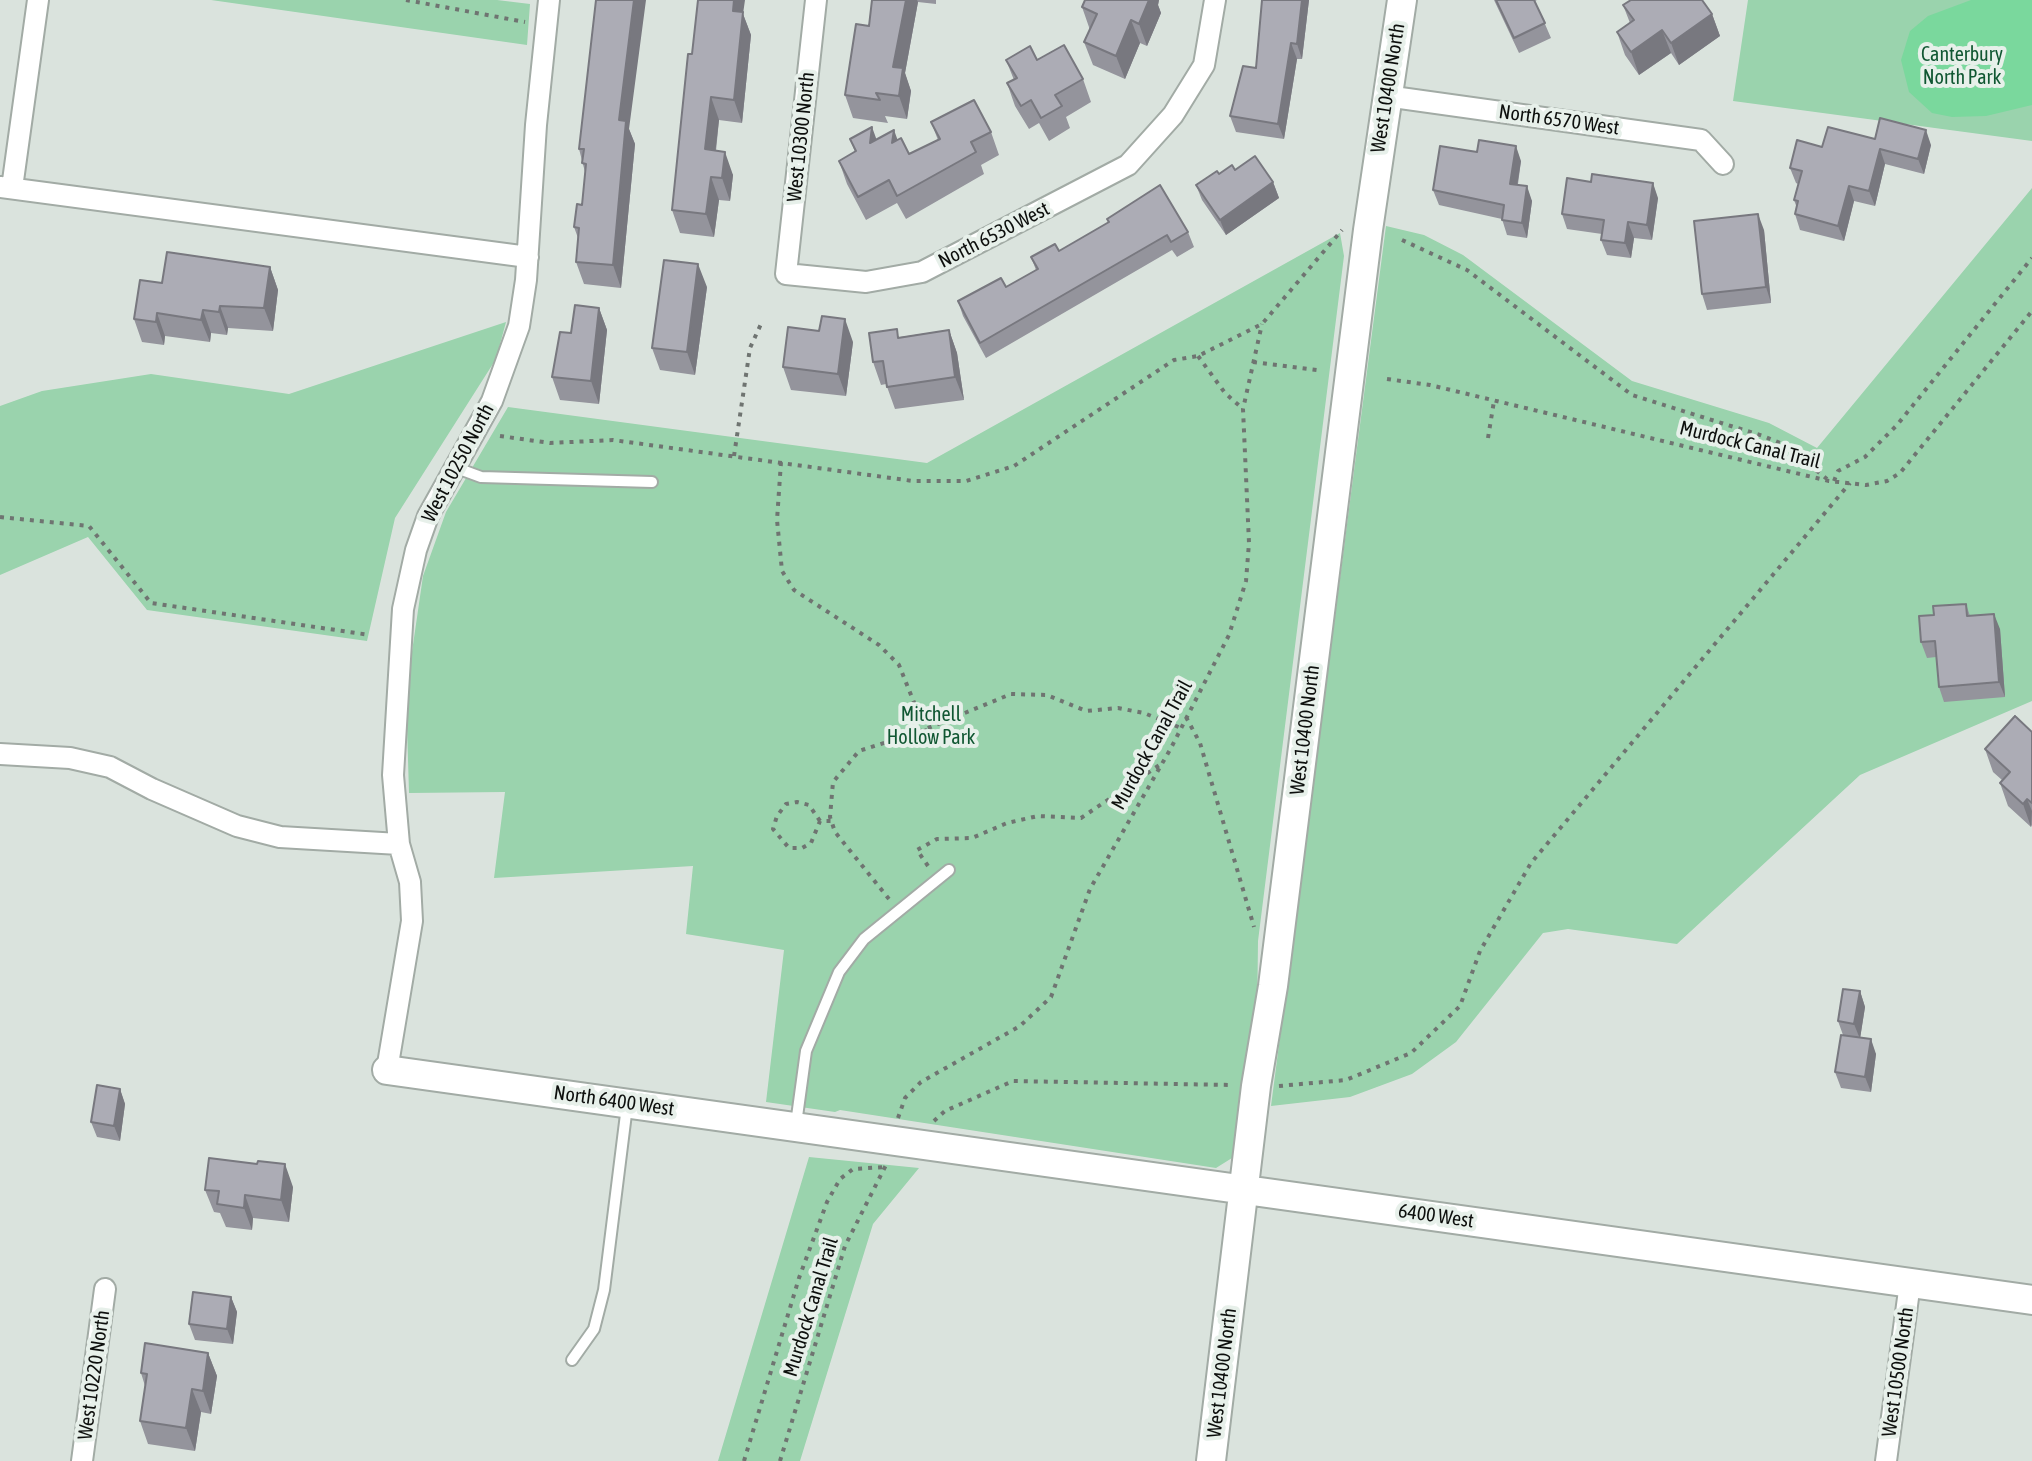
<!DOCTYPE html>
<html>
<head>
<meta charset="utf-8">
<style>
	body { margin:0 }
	canvas { display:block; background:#dae3dd }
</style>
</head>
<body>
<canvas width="2032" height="1461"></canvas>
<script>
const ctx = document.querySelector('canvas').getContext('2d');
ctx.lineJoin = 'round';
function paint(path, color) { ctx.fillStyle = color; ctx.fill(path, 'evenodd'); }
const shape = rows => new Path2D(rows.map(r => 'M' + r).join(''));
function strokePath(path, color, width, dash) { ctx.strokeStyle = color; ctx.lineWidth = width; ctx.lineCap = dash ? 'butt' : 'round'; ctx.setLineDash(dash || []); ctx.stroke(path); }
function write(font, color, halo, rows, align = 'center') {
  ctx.font = font + ' "Asap Condensed",sans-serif'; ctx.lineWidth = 8; ctx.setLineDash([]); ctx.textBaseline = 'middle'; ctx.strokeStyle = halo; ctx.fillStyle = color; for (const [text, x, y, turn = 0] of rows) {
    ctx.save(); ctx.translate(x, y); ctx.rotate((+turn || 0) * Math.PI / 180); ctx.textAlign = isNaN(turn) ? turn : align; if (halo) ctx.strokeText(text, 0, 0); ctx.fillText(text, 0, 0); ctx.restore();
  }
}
paint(shape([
	[211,0,497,0,530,4,527,45],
	[1748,0,2032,0,2032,141,1733,101],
	[2032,188,2032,701,1860,775,1677,944,1568,929,1543,933,1456,1042,1412,1074,1350,1097,1271,1106,1386,226,1424,235,1463,255,1632,381,1769,423,1817,448],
	[1340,233,1344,256,1258,941,1257,1024,1240,1153,1216,1168,840,1110,835,1112,766,1102,784,950,686,934,693,866,494,878,505,792,409,793,406,693,423,576,446,512,508,407,927,463],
	[506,322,496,359,395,518,367,641,147,610,88,537,0,575,0,406,42,391,151,374,289,394],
	[809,1157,919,1168,873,1224,800,1461,718,1461]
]), '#9ad3ad');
paint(shape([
	[1971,0,2032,0,2032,105,1986,116,1952,117,1932,113,1909,92,1901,60,1910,31,1928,16]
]), '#7ad89d');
const lane = shape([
	[454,467,481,477,652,482],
	[796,1124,806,1051,839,972,864,939,949,870],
	[572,1360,594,1329,604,1290,627,1106]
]);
const street = shape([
	[816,0,786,274,866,282,922,272,1128,165,1173,115,1204,65,1215,0],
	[1386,96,1701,140,1723,164],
	[0,187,528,257],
	[12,188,38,0],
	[0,754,70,758,110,767,152,789,237,826,280,837,399,844],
	[387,1070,412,921,410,882,399,844,393,775,403,609,416,550,428,516,492,401,519,326,526,280,536,125,549,0],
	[82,1461,105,1289],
	[1886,1461,1910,1283]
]);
const secondary = shape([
	[387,1070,2032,1300],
	[1211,1461,1256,1086,1273,986,1368,230,1402,0]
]);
strokePath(lane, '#a2aba5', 14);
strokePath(street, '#a2aba5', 24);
strokePath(secondary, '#a2aba5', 32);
strokePath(shape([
	[406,0,525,22],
	[1402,240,1467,270,1632,395,1763,436,1785,445,1827,479],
	[1198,356,1225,393,1243,409],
	[1253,362,1317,370],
	[1387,379,1430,385,1829,481,1866,485,1887,481,1900,473,2032,311],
	[500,436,550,443,613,440,913,481,966,481,1014,466,1174,360,1198,356,1262,324,1342,230],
	[1488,438,1494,401],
	[734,456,750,348,761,324],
	[781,462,777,520,782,571,794,590,879,645,899,665,925,730],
	[1834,481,1838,471,1865,457,1897,425,2032,258],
	[0,517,89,526,151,603,370,635],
	[1186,717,1200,743,1254,927],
	[820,821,809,805,797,802,786,804,777,816,773,829,789,848,802,848,811,843,820,821,831,821],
	[928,866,917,850,937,839,972,838,1007,823,1038,816,1081,818,1161,764],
	[889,899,835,832,830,817,833,782,859,751,921,731,1011,694,1047,695,1086,711,1118,708,1144,713,1181,728],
	[1279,1086,1346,1080,1411,1053,1460,1006,1480,951,1531,863,1850,483],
	[898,1118,905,1098,921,1082,1020,1026,1051,997,1090,889,1171,748,1229,635,1246,581,1249,543,1243,409,1262,324],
	[934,1121,945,1111,1013,1081,1231,1085],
	[744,1461,799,1278,827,1202,840,1179,853,1169,885,1167],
	[780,1461,845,1246,886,1165]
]), '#6f7471', 4, [4, 6]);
strokePath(lane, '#fff', 10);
strokePath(street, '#fff', 20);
strokePath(secondary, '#fff', 28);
paint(shape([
	[872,0,936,0,936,4,918,2,905,73,911,91,907,119,885,116,888,123,853,118,845,95,869,26],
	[1085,0,1159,0,1158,5,1161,13,1147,46,1140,43,1125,79,1093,65,1084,42,1090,30,1082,7],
	[1262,0,1309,0,1302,59,1297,59,1284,139,1236,132,1230,116,1256,68],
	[1494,0,1537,0,1535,1,1551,38,1519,53],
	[1623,5,1712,14,1720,36,1679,65,1671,53,1639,75,1625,55,1617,32,1630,23],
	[743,14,751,35,742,123,719,120,716,151,733,175,730,201,719,200,714,237,680,233,672,210,692,54],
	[1006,60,1037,60,1083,79,1091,102,1066,117,1070,128,1049,141,1039,123,1029,129,1015,106,1007,83,1014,80],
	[931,122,991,132,999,155,981,165,984,174,906,219,897,203,866,220,847,184,839,161,855,152,850,139,898,140,909,154,938,140],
	[629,129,635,144,621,288,584,284,576,262,578,238,574,227,582,205,585,172,579,149],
	[1875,139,1931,145,1924,174,1885,164,1875,206,1854,201,1844,241,1800,230,1795,214,1797,208,1794,200,1798,184,1796,183,1790,168,1822,147],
	[1477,152,1521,161,1518,184,1532,201,1527,238,1507,235,1502,219,1439,205,1433,190],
	[1235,170,1273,182,1279,198,1226,235,1202,200,1196,185,1219,174],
	[1658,198,1652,240,1634,238,1631,258,1607,255,1601,240,1602,234,1567,229,1562,214],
	[1107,219,1188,232,1194,247,1177,257,1172,250,986,358,963,316,958,301,1006,287,1036,270,1031,257,1059,251,1108,223],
	[1764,230,1771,303,1707,310,1702,294],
	[270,267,278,290,273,331,228,328,227,335,211,333,210,342,165,336,164,345,142,342,134,319,162,283],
	[707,287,695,375,660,370,652,348],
	[599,308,607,330,599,404,560,400,552,377,571,333],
	[949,330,957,353,964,400,895,409,886,384,881,385,873,362,900,337],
	[853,342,846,396,791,390,783,367],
	[1966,604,1970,616,2000,629,2005,697,1944,702,1939,687,1936,657,1927,658,1921,642,1934,615],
	[2032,732,2032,825,2031,827,2008,806,2000,783,2002,780,1993,772,1985,749],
	[1860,991,1865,1007,1860,1038,1876,1054,1871,1092,1841,1088,1835,1072,1843,1035,1838,1021],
	[120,1089,125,1104,120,1141,97,1137,91,1122],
	[293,1187,289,1222,253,1218,252,1230,226,1227,220,1213,214,1212,205,1190],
	[231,1297,237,1312,233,1344,195,1340,189,1324],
	[208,1353,217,1376,211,1414,201,1412,195,1451,148,1444,140,1421,145,1386,141,1373]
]), '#94949c');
paint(shape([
	[634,0,646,0,629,129,635,144,621,288,613,265,619,120],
	[734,0,745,0,743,14,751,35,742,123,734,100,733,11],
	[906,0,917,0,918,2,905,73,911,91,907,119,899,96,893,67],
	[1149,0,1159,0,1158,5,1161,13,1147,46,1139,24],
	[1302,0,1309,0,1302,59,1297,44],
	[1712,14,1720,36,1679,65,1671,43],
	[1131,20,1140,43,1125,79,1116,56],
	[1662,30,1671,53,1639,75,1631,52],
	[1291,43,1297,59,1284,139,1278,124],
	[711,97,719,120,713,172,705,149],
	[872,127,880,149,870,143],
	[894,130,902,152,892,143],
	[1926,130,1931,145,1924,174,1918,159],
	[1516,146,1521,161,1515,199,1510,184],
	[1880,149,1885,164,1875,206,1869,191],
	[725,152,733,175,730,201,722,178],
	[711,177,719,200,714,237,706,214],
	[1273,182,1279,198,1226,235,1220,220],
	[1653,183,1658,198,1652,240,1647,225],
	[1527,186,1532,201,1527,238,1522,223],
	[1849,186,1854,201,1844,241,1838,226],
	[1758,214,1764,230,1771,303,1766,287],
	[1628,222,1634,238,1631,258,1625,243],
	[698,264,707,287,695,375,687,352],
	[270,267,278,290,273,331,264,308],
	[220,306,228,328,227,335,219,312],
	[599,308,607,330,599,404,591,381],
	[203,310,211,333,210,342,201,320],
	[157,313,165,336,164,345,156,322],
	[845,319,853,342,846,396,838,374],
	[949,330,957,353,964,400,955,377],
	[1994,614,2000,629,2005,697,1999,682],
	[2027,799,2032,811,2031,827,2023,804],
	[1860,991,1865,1007,1860,1039,1854,1024],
	[1871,1039,1876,1054,1871,1092,1865,1077],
	[120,1089,125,1104,120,1141,114,1126],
	[285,1164,293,1187,289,1222,281,1200],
	[245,1195,253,1218,252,1230,244,1208],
	[231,1297,237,1312,233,1344,227,1329],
	[208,1353,217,1376,211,1414,203,1391],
	[192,1389,201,1412,195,1451,186,1428]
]), '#78787f');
const building = shape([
	[596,0,634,0,619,120,626,121,613,265,576,262,579,228,574,227,577,204,582,205,586,164,582,163,584,149,579,149,596,0],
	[698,0,734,0,733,11,743,12,734,100,711,97,705,149,725,152,722,178,711,177,706,214,672,210,688,54,692,54,698,0],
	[872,0,906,0,893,67,903,68,899,96,876,93,880,100,845,95,856,24,869,26,872,0],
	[1085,0,1149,0,1139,24,1131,20,1116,56,1084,42,1097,14,1082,7,1085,0],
	[1262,0,1302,0,1297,44,1291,43,1278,124,1230,116,1243,66,1256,68,1262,0],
	[1496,0,1534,0,1545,23,1514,38,1496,0],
	[1631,0,1702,0,1712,14,1671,43,1662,30,1631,52,1617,32,1634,20,1623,5,1631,0],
	[1064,45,1083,79,1055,95,1062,106,1041,118,1031,100,1021,106,1007,83,1017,78,1006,60,1030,46,1037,60,1064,45],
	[974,100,991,132,971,142,976,152,897,196,889,180,858,197,839,161,856,151,850,139,872,127,870,143,894,130,892,143,901,138,909,154,940,139,931,122,974,100],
	[1880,118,1926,130,1918,159,1880,149,1869,191,1849,186,1838,226,1795,214,1798,201,1794,200,1802,171,1790,168,1797,140,1822,147,1828,127,1875,139,1880,118],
	[1479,140,1516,146,1510,184,1527,186,1522,223,1502,220,1504,205,1433,190,1440,146,1477,152,1479,140],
	[1255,156,1273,182,1220,220,1196,185,1217,171,1219,174,1232,165,1235,170,1255,156],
	[1592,174,1653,183,1647,225,1628,222,1625,243,1601,240,1604,220,1562,214,1567,178,1591,182,1592,174],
	[1160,185,1188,232,1171,242,1167,235,980,343,958,301,1001,278,1006,287,1038,269,1031,257,1055,244,1059,251,1109,222,1107,219,1160,185],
	[1758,214,1766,287,1702,294,1694,221,1758,214],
	[167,252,270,267,264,308,220,306,219,312,203,310,201,320,157,313,156,322,134,319,140,280,162,283,167,252],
	[664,260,698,264,687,352,652,348,664,260],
	[575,305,599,308,591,381,552,377,560,332,571,333,575,305],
	[822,316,845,319,838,374,783,367,788,327,819,331,822,316],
	[897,329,898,338,949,330,955,377,887,387,883,361,873,362,869,333,897,329],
	[1966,604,1967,616,1994,614,1999,682,1939,687,1935,641,1921,642,1919,616,1934,615,1933,606,1966,604],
	[2015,716,2032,732,2032,803,2027,799,2023,804,2000,783,2010,772,1985,749,2015,716],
	[1843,989,1860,991,1854,1024,1838,1021,1843,989],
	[1841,1035,1871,1039,1865,1077,1835,1072,1841,1035],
	[97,1085,120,1089,114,1126,91,1122,97,1085],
	[209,1158,257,1164,258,1161,285,1164,281,1200,245,1195,244,1208,217,1204,219,1191,205,1190,209,1158],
	[193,1292,231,1297,227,1329,189,1324,193,1292],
	[145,1343,208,1353,203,1391,192,1389,186,1428,140,1421,147,1374,141,1373,145,1343]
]);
paint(building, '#acacb5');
strokePath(building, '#78787f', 2);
write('20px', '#105732', '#e7f0ea', [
	["Canterbury",1962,55],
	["North Park",1962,78],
	["Mitchell",931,715],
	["Hollow Park",931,738]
]);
write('20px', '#0d0f0d', '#e7f0ea', [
	["West 10400 North",1388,88,-81],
	["North 6570 West",1559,120,8],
	["West 10300 North",801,137,-84],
	["North 6530 West",994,235,-27],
	["Murdock Canal Trail",1750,445,14],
	["West 10250 North",458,463,-62],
	["West 10400 North",1305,730,-83],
	["Murdock Canal Trail",1152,745,-61],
	["North 6400 West",614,1101,8],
	["6400 West",1436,1216,8],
	["Murdock Canal Trail",811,1307,-73],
	["West 10500 North",1898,1372,-82],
	["West 10400 North",1222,1373,-83],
	["West 10220 North",94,1375,-82]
]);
</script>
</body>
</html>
